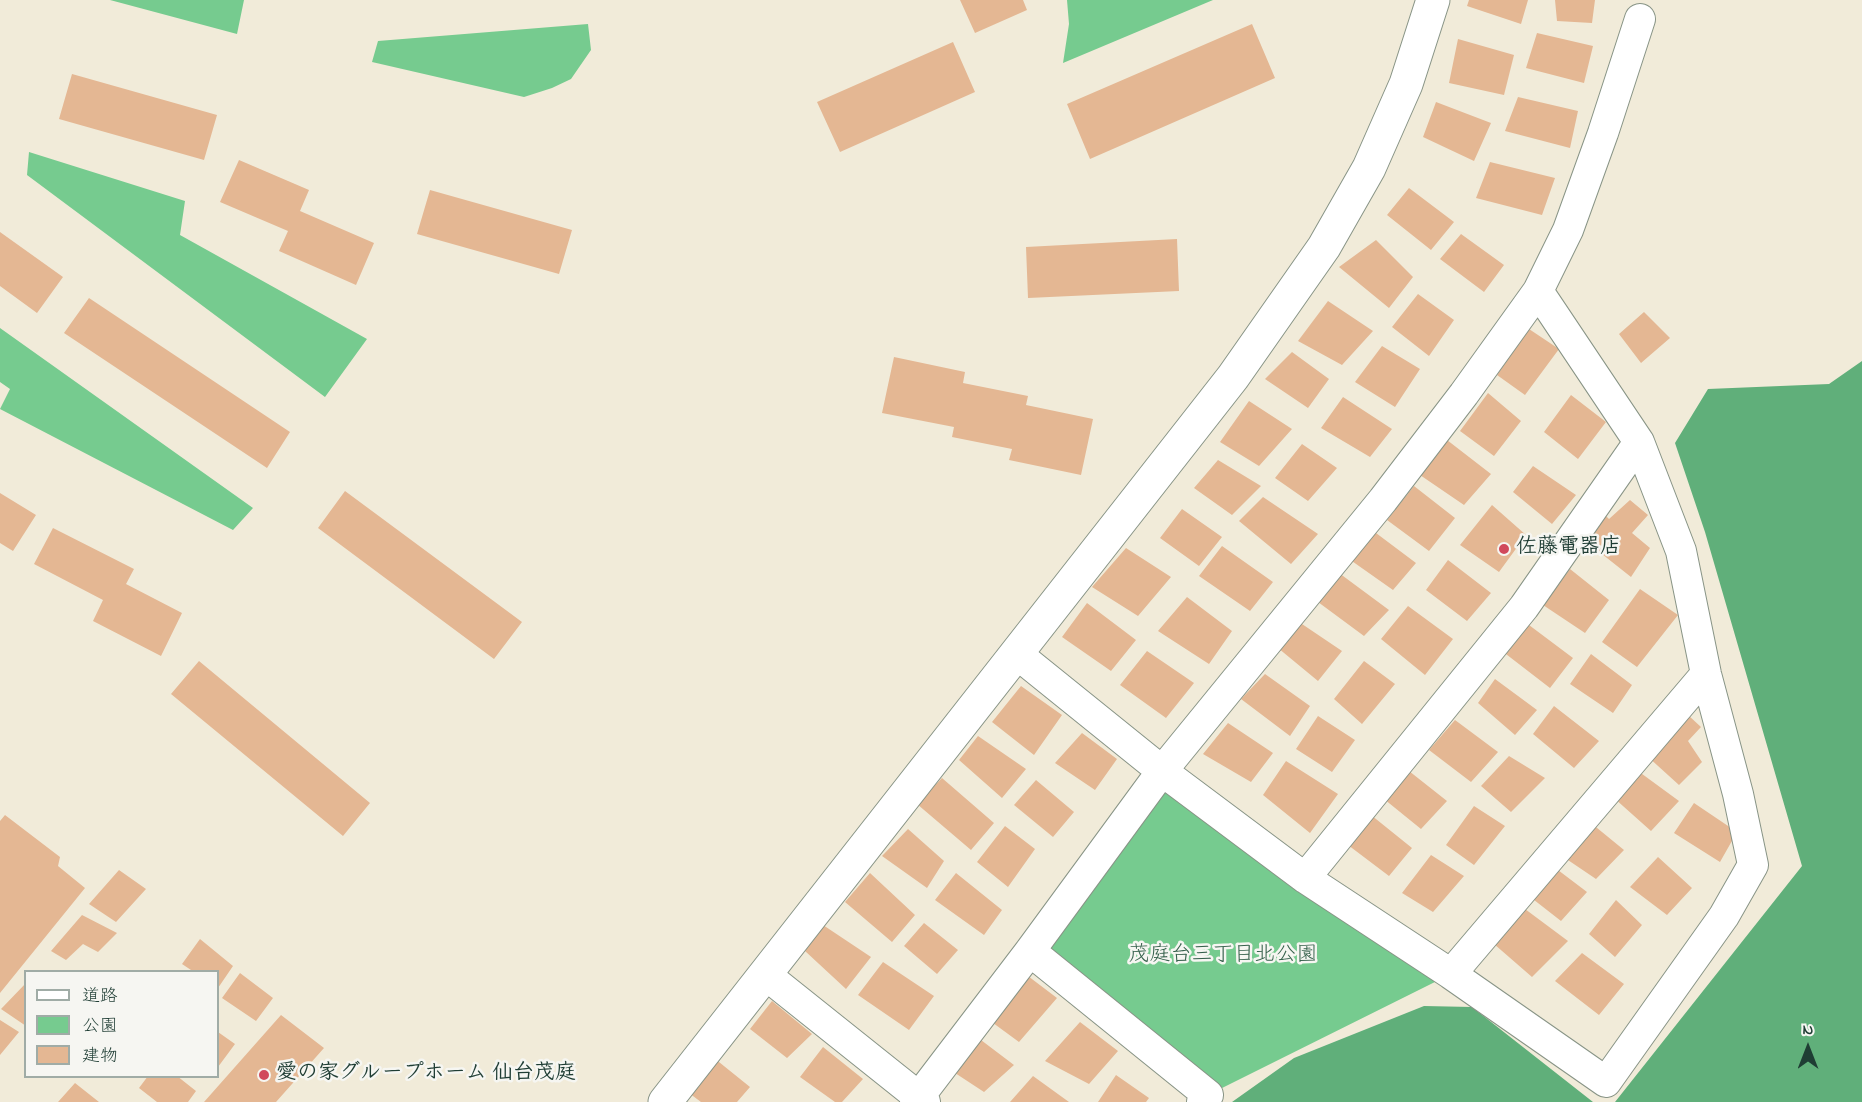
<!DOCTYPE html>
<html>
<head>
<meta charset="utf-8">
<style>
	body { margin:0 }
	#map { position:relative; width:1862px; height:1102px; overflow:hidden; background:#f1ebd9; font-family:"Indie Flower","Klee One",sans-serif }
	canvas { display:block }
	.legend { position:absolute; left:24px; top:970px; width:195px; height:108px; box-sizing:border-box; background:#f6f6f2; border:2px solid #a0aca6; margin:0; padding:8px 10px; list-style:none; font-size:18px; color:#1f3d34 }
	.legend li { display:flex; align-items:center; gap:12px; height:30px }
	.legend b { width:30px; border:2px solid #a0aca6 }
	.north { position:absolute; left:1778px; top:1018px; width:60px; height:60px; -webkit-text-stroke:4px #f6f6f2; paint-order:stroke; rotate:0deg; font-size:16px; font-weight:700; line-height:24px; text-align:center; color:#1f3d34 }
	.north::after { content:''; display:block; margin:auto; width:21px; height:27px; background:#1f3d34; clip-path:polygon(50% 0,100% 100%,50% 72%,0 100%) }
</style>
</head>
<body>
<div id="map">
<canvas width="1862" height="1102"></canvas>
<ul class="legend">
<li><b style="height:8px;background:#fff"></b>道路</li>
<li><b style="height:16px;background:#76cb8f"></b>公園</li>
<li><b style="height:16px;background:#e4b793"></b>建物</li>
</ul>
<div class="north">N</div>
</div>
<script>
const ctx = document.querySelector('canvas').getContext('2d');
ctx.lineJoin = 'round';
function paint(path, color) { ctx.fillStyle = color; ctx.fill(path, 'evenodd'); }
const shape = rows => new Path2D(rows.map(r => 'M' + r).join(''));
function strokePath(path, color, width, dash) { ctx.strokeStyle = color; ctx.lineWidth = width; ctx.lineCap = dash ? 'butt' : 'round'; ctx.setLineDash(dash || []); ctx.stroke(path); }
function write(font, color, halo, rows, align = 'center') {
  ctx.font = font + ' "Indie Flower","Klee One",sans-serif'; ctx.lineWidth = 5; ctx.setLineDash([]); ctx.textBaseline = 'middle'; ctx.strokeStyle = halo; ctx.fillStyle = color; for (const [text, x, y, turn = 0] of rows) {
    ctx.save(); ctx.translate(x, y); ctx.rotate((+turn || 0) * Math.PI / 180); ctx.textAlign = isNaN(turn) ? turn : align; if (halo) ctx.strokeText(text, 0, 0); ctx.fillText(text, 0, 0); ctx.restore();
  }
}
paint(shape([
	[110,0,244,0,237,34],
	[1067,0,1213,0,1063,63,1069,24],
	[588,24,591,50,571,79,552,88,524,97,372,62,378,41],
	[29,152,185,201,180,235,367,339,325,397,27,175],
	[0,328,253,508,233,530,0,409,10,389,0,382],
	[1162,771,1451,974,1208,1095,1030,951]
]), '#76cb8f');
paint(shape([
	[1862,361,1862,1102,1615,1102,1802,866,1705,532,1675,443,1708,389,1829,384],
	[1424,1006,1472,1007,1593,1102,1232,1102,1294,1058]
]), '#60af7a');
paint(shape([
	[960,0,1023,0,1027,10,975,33],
	[1469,0,1528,0,1521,24,1467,6],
	[1555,0,1595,0,1592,23,1557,21],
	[1252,24,1275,78,1090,159,1067,104],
	[1537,33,1593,46,1584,83,1526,68],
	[1458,39,1514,55,1504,95,1449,83],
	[953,42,975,92,840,152,817,102],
	[72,74,217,115,204,160,59,119],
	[1518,97,1578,111,1570,148,1505,131],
	[1436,102,1491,123,1474,161,1423,137],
	[239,160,309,190,300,211,374,243,356,285,279,251,288,231,220,202],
	[1490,162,1555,178,1542,215,1476,198],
	[1409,188,1454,222,1431,250,1387,215],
	[430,190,572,230,559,274,417,234],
	[0,232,63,277,37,313,0,286],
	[1461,234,1504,265,1484,292,1440,259],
	[1177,239,1179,291,1028,298,1026,247],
	[1376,240,1413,277,1389,308,1339,267],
	[1418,294,1454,320,1429,356,1392,327],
	[89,298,290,432,267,468,64,333],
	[1328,301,1373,331,1342,365,1298,341],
	[1644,312,1670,338,1641,363,1619,334],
	[1529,329,1559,349,1525,395,1497,375],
	[1382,346,1420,369,1395,407,1355,382],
	[1292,352,1329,379,1308,408,1265,379],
	[894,357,965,372,963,383,1028,396,1026,405,1093,419,1081,475,1009,460,1012,449,952,437,954,427,882,413],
	[1488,393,1521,421,1494,456,1460,431],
	[1571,395,1606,422,1578,459,1544,432],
	[1343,397,1392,429,1370,457,1321,428],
	[1249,401,1292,429,1259,466,1220,442],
	[1447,440,1491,474,1464,505,1420,475],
	[1302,444,1337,468,1308,501,1275,478],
	[1218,460,1261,486,1232,515,1194,488],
	[1533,466,1576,495,1552,524,1513,492],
	[1414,486,1455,518,1429,551,1387,520],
	[345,491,522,622,494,659,318,528],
	[0,493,36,515,13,551,0,543],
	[1263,497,1318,534,1291,564,1239,521],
	[1630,500,1648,515,1632,533,1650,548,1631,577,1583,539,1601,511,1609,519],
	[1492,505,1526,535,1499,572,1460,545],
	[1182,509,1222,537,1199,566,1160,538],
	[53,528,134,569,126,584,182,613,161,656,93,621,103,600,34,564],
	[1372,530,1416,563,1393,590,1349,559],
	[1222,546,1273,582,1250,611,1199,576],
	[1126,548,1171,577,1138,616,1092,587],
	[1448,560,1491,593,1467,621,1426,590],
	[1570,569,1609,600,1585,633,1543,605],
	[1339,573,1389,610,1364,636,1318,602],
	[1640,589,1678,615,1637,667,1602,642],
	[1187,597,1232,631,1209,664,1158,631],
	[1087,603,1136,640,1111,671,1062,637],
	[1408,606,1453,639,1425,675,1381,639],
	[1299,622,1342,651,1318,681,1278,648],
	[1525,622,1573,658,1550,688,1502,651],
	[1147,651,1194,683,1166,718,1120,685],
	[1591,654,1632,685,1613,713,1570,684],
	[199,661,370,803,343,836,171,694],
	[1364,661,1395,684,1362,724,1334,699],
	[1265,674,1310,706,1290,736,1241,699],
	[1495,679,1537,710,1515,735,1478,703],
	[1021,686,1062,715,1034,755,992,722],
	[1554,706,1599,741,1574,768,1533,734],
	[1688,715,1701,727,1688,741,1702,762,1679,785,1647,756],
	[1318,716,1355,740,1332,772,1296,749],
	[1455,720,1498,752,1471,782,1429,750],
	[1228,723,1273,753,1251,782,1203,754],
	[1082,733,1117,759,1095,790,1055,763],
	[978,736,1026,769,1002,798,959,760],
	[1509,756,1545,778,1511,812,1481,786],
	[1286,761,1338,794,1310,833,1263,795],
	[1409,771,1447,801,1421,829,1384,799],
	[1638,771,1679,801,1651,831,1614,798],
	[942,778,994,823,971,850,917,804],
	[1036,780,1074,812,1053,837,1014,805],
	[1694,803,1737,832,1720,862,1674,833],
	[1474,806,1505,826,1474,865,1446,845],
	[5,815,60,857,58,866,85,888,0,993,0,821],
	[1371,815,1412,848,1389,876,1348,845],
	[1591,823,1624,850,1596,879,1562,856],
	[1005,826,1035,849,1008,887,977,862],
	[908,829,944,861,927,888,882,856],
	[1431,855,1464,876,1433,912,1402,893],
	[1658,857,1692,888,1667,915,1630,887],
	[1554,867,1587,892,1561,921,1529,896],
	[119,870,146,889,116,922,89,904],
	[870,873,915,915,892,942,845,902],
	[956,873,1002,910,984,935,935,900],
	[1616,900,1642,925,1615,957,1589,934],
	[1525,909,1568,941,1532,977,1494,944],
	[82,915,117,933,98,952,83,944,66,960,51,951],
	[924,923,958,950,937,974,904,946],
	[823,925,871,957,846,989,805,951],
	[200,939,233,966,218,988,218,972,194,972,182,964],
	[1582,953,1624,984,1599,1015,1555,981],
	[883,962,934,996,909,1030,858,995],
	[240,973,273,998,256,1021,222,998],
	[1024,973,1057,998,1019,1042,989,1020],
	[26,983,26,1026,1,1009],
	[772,1001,812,1034,787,1058,750,1029],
	[281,1015,324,1048,276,1102,204,1102],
	[0,1020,19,1032,0,1055],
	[1080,1022,1118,1051,1089,1084,1045,1061],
	[218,1032,235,1044,218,1067],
	[977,1037,1014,1065,984,1092,952,1071],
	[823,1047,863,1079,842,1102,835,1102,800,1077],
	[714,1058,750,1087,737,1102,701,1102,689,1093],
	[1116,1075,1149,1098,1146,1102,1098,1102],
	[148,1076,177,1076,196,1091,188,1102,157,1102,139,1088],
	[1033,1076,1069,1102,1010,1102],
	[75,1083,99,1102,58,1102]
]), '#e4b793');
const street = shape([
	[1017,654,1162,771,1305,878,1451,974,1606,1082,1724,916,1753,865,1738,794,1706,674,1681,551,1639,442,1538,291],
	[1305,878,1524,607,1639,442],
	[1030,951,1208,1095,1202,1102],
	[1451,974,1706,674],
	[766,975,925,1102],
	[915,1102,1030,951,1162,771,1383,500,1464,394,1538,291,1568,230,1603,133,1640,19]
]);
const secondary = shape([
	[665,1102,1233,377,1324,247,1369,168,1406,84,1433,0]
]);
strokePath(street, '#889486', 32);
strokePath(secondary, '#889486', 35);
strokePath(street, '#fff', 30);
strokePath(secondary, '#fff', 33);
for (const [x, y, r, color] of [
	[1504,549,6,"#d1495b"],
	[264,1075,6,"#d1495b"]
]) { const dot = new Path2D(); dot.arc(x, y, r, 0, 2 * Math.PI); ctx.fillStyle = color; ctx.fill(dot); strokePath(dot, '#f6f6f2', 2); }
write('bold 21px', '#1f3d34', '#f6f6f2', [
	["佐藤電器店",1516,549],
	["愛の家グループホーム 仙台茂庭",276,1075]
], 'left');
write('21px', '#35604b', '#f6f6f2', [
	["茂庭台三丁目北公園",1223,957]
]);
</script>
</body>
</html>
